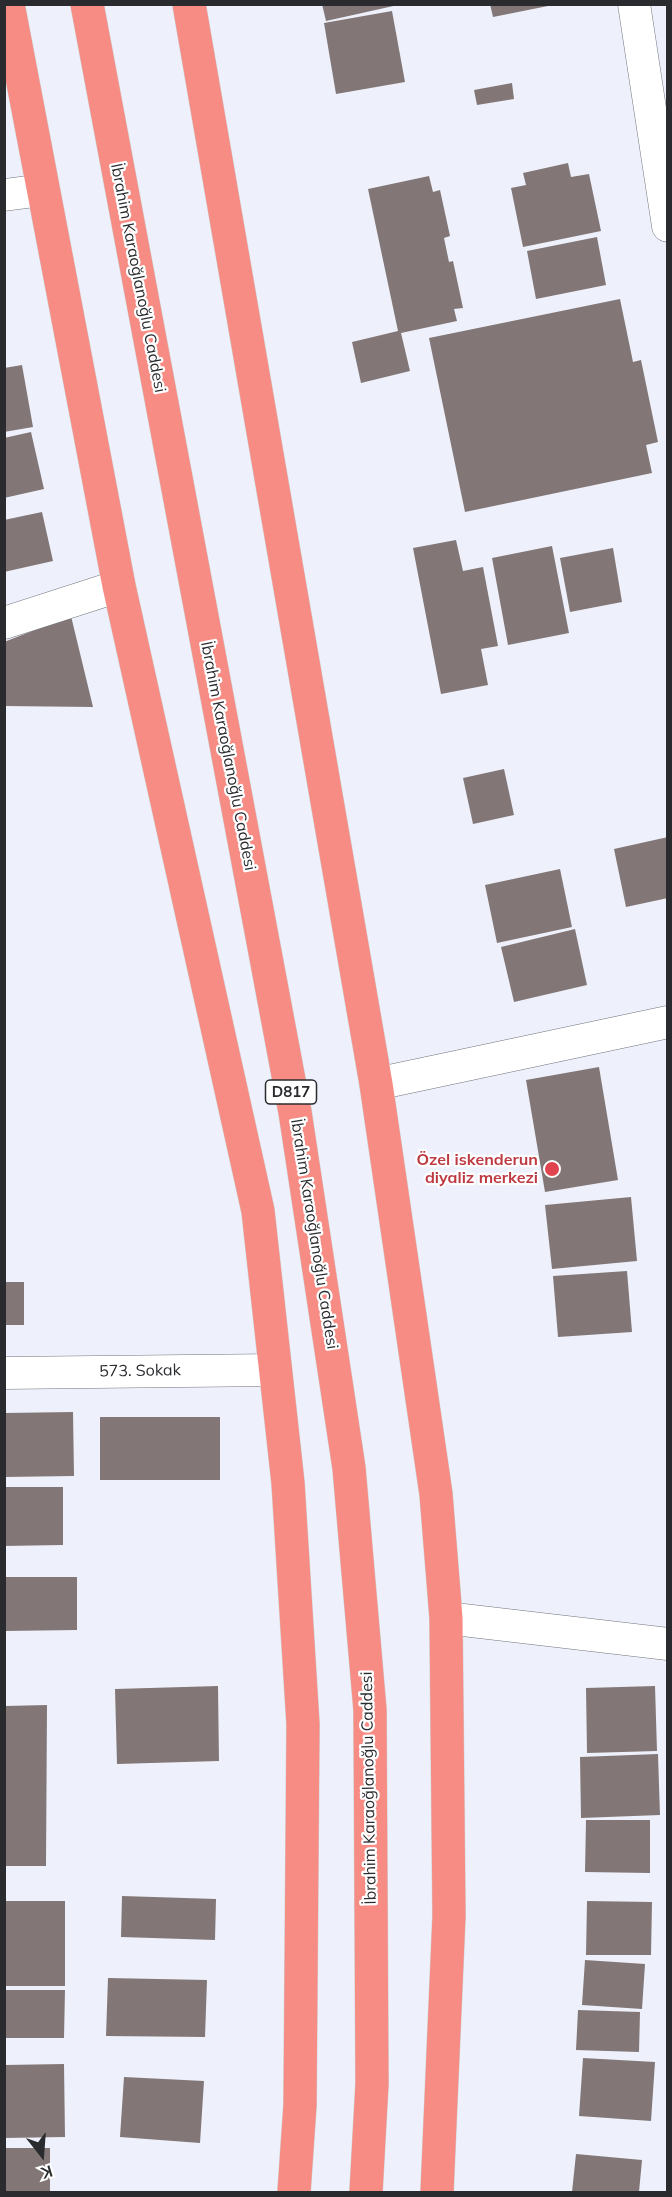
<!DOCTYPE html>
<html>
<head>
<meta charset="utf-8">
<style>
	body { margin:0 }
	#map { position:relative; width:672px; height:2197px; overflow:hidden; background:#eef1fb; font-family:Mulish,sans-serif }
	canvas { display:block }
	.frame { position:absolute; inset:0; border:6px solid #292b2e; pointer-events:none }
	.north { position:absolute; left:12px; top:2125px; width:60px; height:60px; -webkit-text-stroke:4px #fff; paint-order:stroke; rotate:163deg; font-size:16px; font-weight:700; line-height:24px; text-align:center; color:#292b2e }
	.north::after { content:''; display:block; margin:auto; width:21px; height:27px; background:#292b2e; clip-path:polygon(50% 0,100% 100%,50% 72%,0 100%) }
</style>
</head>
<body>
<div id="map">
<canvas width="672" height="2197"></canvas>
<div class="frame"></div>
<div class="north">K</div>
</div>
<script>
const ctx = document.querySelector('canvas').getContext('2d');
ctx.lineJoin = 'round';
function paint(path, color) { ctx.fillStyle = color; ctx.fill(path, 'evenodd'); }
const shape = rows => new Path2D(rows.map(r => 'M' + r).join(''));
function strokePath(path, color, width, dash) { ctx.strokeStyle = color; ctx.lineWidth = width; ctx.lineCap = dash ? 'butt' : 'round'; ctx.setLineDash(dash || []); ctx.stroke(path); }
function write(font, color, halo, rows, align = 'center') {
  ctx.font = font + ' Mulish,sans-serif'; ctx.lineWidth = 4.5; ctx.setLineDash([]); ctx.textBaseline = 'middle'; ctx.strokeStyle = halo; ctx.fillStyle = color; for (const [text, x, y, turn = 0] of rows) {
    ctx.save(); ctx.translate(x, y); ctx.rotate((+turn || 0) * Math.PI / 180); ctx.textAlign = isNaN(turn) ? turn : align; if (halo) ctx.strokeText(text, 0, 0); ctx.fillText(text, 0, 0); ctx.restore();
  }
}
paint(shape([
	[322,4,398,4,398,5,326,21],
	[490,4,548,4,548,6,493,17],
	[392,11,405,82,336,94,324,23],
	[512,83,514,99,477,105,474,90],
	[568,163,571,177,589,174,601,231,523,247,511,188,526,185,523,173],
	[429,176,433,192,440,190,450,236,444,238,449,262,453,261,463,308,454,309,457,321,401,333,410,371,361,383,352,342,398,331,368,189],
	[597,237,606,285,536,299,527,251],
	[620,299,633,362,641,360,658,442,646,445,652,473,465,512,429,338],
	[22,365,33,427,4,432,4,368],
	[31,432,44,489,4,498,4,438],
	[42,512,53,561,4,572,4,520],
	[456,540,463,571,483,567,498,646,481,649,488,685,441,694,413,548],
	[552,546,569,633,508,645,492,558],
	[613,548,622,602,570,612,560,558],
	[71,616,93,707,4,706,4,642],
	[504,769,514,815,473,824,463,778],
	[668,837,668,898,626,907,614,849],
	[560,869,572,927,497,943,485,885],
	[575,929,587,985,514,1002,501,947],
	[599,1067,618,1180,545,1192,526,1080],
	[631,1197,637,1261,552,1269,545,1205],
	[627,1271,632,1332,558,1337,553,1276],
	[5,1282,24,1282,24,1325,5,1325],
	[73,1412,74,1476,4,1477,4,1413],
	[100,1417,220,1417,220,1480,100,1480],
	[4,1487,63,1487,63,1545,4,1546],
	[4,1577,77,1577,77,1630,4,1631],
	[218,1686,219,1761,117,1764,115,1689],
	[655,1686,657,1751,587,1753,586,1688],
	[47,1705,46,1866,5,1866,5,1706],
	[658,1754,660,1815,581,1818,580,1757],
	[586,1820,650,1820,650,1873,585,1872],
	[122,1896,216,1899,215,1940,121,1937],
	[5,1901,65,1901,65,1986,5,1986],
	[587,1901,652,1902,651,1955,586,1955],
	[585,1960,645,1964,642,2009,582,2005],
	[108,1978,207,1980,205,2037,106,2036],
	[4,1990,65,1990,64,2038,4,2038],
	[578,2010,640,2012,639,2052,576,2050],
	[583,2058,655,2062,651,2121,579,2116],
	[64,2064,65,2137,4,2138,4,2065],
	[124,2077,204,2081,200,2143,120,2137],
	[4,2148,50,2148,50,2192,4,2192],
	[576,2154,642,2160,639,2192,572,2192]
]), '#827776');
const minor = shape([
	[634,4,668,226],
	[4,195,43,190],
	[4,623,119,586],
	[376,1084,668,1022],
	[4,1373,275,1370],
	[446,1618,668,1644]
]);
const trunk = shape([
	[8,4,119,586,258,1211,288,1483,303,1724,300,2105,294,2192],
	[87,4,295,1112,349,1468,370,1710,372,2084,366,2192],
	[189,4,376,1084,436,1494,446,1618,449,1916,437,2192]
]);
strokePath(minor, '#72747d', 33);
strokePath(trunk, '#d0d0d1', 34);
strokePath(minor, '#fff', 32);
strokePath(trunk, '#f78c84', 33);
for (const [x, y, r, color] of [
	[552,1169,8,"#e0444e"]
]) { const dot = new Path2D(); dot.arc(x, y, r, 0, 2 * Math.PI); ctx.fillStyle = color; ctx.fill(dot); strokePath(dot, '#fff', 2); }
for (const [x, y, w] of [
	[291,1092,51]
]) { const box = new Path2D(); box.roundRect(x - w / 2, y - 12, w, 24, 4.5); ctx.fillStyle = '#fff'; ctx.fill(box); strokePath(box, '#292b2e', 1.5); }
write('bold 15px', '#292b2e', null, [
	["D817",291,1092]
]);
write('16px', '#292b2e', '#fff', [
	["İbrahim Karaoğlanoğlu Caddesi",138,278,79],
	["İbrahim Karaoğlanoğlu Caddesi",228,756,79],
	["İbrahim Karaoğlanoğlu Caddesi",314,1234,81],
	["573. Sokak",140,1371,-1],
	["İbrahim Karaoğlanoğlu Caddesi",369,1788,-91]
]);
write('bold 16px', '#be3a42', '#fff', [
	["Özel iskenderun",538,1160],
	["diyaliz merkezi",538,1178]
], 'right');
</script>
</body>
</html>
